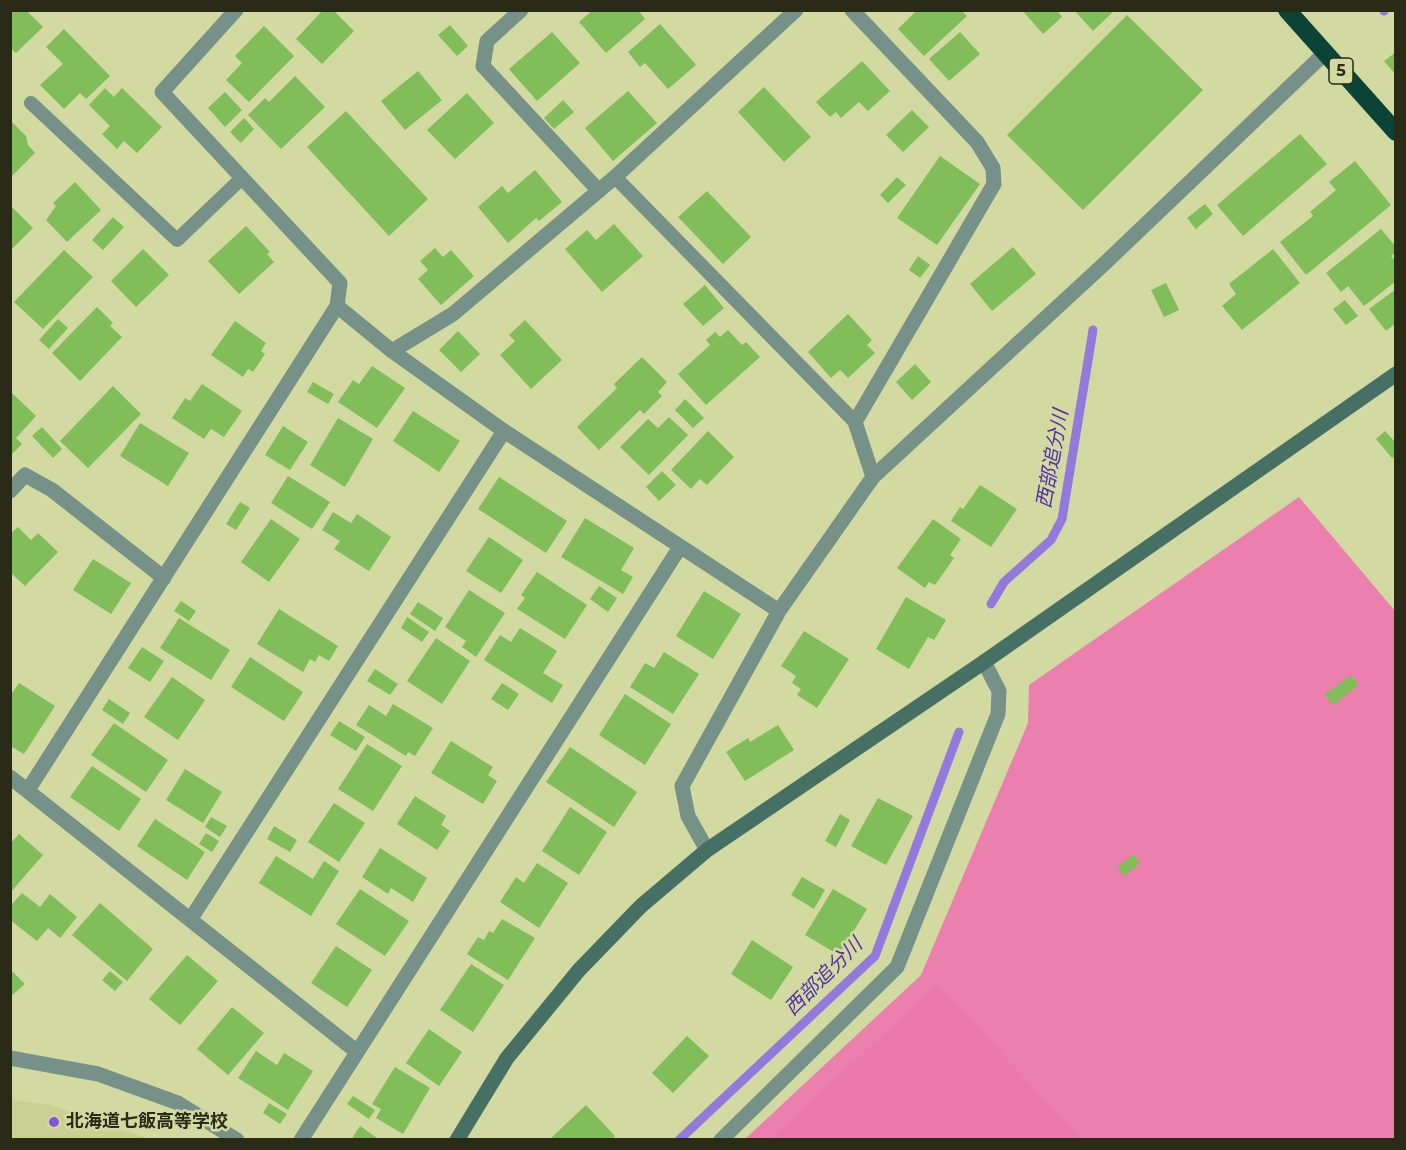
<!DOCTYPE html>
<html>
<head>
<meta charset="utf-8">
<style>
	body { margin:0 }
	#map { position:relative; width:1406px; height:1150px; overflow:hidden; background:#d2daa2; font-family:Montserrat,sans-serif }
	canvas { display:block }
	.frame { position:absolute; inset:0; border:12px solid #292b16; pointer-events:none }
</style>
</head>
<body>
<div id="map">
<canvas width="1406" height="1150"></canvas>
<div class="frame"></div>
</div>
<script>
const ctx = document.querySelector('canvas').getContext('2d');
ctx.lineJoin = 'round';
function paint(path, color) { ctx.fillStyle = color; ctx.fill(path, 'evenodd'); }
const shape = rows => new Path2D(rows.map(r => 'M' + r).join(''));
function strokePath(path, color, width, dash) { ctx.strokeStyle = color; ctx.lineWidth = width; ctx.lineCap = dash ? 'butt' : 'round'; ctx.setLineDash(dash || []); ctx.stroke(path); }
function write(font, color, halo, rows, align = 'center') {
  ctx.font = font + ' Montserrat,"Noto Sans JP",sans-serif'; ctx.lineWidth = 5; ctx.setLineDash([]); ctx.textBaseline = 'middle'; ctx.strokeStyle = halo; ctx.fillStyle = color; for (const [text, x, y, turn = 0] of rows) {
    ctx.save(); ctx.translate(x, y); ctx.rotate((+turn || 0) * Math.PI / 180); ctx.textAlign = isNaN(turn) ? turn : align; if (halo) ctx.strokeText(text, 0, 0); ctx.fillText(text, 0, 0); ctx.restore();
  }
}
paint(shape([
	[11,1100,50,1105,150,1139,11,1139]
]), '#c8d191');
paint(shape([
	[1299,497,1395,611,1395,1139,744,1140,921,975,1028,723,1029,685]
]), '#eb7fad');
paint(shape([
	[938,984,1081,1139,770,1139]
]), '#e97aaa');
strokePath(shape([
	[1384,11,1384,10],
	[991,604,1004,582,1051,540,1062,519,1093,330],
	[679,1140,875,956,959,732]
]), '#9479dd', 9);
paint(shape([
	[10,10,26,10,43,27,16,53,10,48],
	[323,10,333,10,354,31,322,64,296,39],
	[593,10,638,10,645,19,606,53,579,22],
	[917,10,961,10,967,16,924,56,898,29],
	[1022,10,1057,10,1062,17,1043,34],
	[1074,10,1115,10,1093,31],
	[1127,15,1203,90,1083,210,1007,135],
	[660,24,696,65,668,89,645,63,640,67,628,52],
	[450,25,468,46,457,56,438,35],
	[264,26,294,56,249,102,226,80,242,63,235,56],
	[64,29,110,76,86,99,80,93,64,109,40,85,63,64,46,47],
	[552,32,580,63,537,101,509,69],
	[960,32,980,54,949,81,929,59],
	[1396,52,1396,75,1384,61],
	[862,61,890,91,868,111,859,102,841,118,836,112,830,117,816,102],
	[418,71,442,100,405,130,381,101],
	[295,76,325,107,281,149,248,115,265,98,269,102],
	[764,87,811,137,784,162,738,112],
	[105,88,114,97,122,88,162,127,137,153,124,141,117,149,102,134,110,126,89,105],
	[628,91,657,123,613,161,585,128],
	[225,92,242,110,225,127,208,108],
	[467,93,494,123,455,159,427,130],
	[563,100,574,112,554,129,544,118],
	[912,110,929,127,903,152,886,135],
	[346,111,428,199,389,236,307,147],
	[244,118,254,129,241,143,230,132],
	[10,120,26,136,28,145,35,153,10,178],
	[1300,134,1327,164,1243,236,1217,205],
	[940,156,980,184,937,245,897,218],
	[1355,161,1391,205,1306,275,1280,242,1313,216,1310,212,1336,190,1329,182],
	[535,170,562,202,539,221,536,218,508,243,478,207,502,186,508,193],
	[897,177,906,185,888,203,880,195],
	[75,182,101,210,67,242,46,220,56,206,53,203],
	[707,191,751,237,723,264,678,217],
	[1205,204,1213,214,1196,229,1187,218],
	[10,205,33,228,10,251],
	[113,217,124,227,103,250,92,240],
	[614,224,643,256,602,292,565,249,587,230,596,240],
	[246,226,270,252,267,254,274,262,239,294,208,261],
	[1381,229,1396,247,1396,252,1391,256,1396,262,1396,281,1364,306,1348,286,1341,292,1326,273],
	[1013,247,1036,274,992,311,970,284],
	[435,248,443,257,451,250,474,276,441,305,418,279,428,270,420,261],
	[143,249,169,275,136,307,111,281],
	[1273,249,1300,283,1242,330,1222,306,1236,294,1229,284],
	[64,250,93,277,43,329,14,302],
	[918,256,930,265,920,278,909,270],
	[1166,283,1179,310,1164,317,1151,290],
	[705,285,724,308,703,326,683,304],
	[1396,289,1396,323,1386,331,1369,309],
	[1345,300,1358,316,1346,325,1333,309],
	[97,307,113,323,110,326,122,337,80,381,52,353],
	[848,314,872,340,867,345,875,353,848,378,840,370,831,378,808,352],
	[58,319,68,328,49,349,39,340],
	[525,320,562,360,531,389,500,355,515,341,509,335],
	[235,321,266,343,261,351,265,354,253,372,248,369,243,377,211,355],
	[728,330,742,345,746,342,760,357,706,405,678,374,710,345,706,340,715,332,720,337],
	[458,331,480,354,461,372,439,350],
	[642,357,667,382,658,392,662,396,644,414,640,410,599,450,577,427,617,388,614,384],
	[915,364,931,382,912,400,896,382],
	[372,366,405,388,377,428,338,402,353,380,359,384],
	[313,382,334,394,328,404,307,392],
	[202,384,242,411,224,437,211,429,204,439,172,418,185,398,190,401],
	[113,386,141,414,88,468,60,441],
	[12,393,36,416,16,438,22,444,10,456],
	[685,399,704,418,693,428,675,410],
	[413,411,460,441,439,472,393,441],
	[669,417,688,435,649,475,620,447,648,419,658,428],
	[338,418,373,439,345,487,310,465],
	[140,423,189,453,168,486,120,456],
	[283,426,308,442,290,470,265,455],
	[42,427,62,449,53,458,32,436],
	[708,431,734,457,707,485,700,479,691,489,671,470],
	[1385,431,1396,443,1396,455,1392,458,1376,439],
	[662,471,676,485,659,501,646,487],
	[288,476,330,502,312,529,271,503],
	[499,477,567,521,546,553,478,509],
	[980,485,1017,509,991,547,951,521,960,507,963,509],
	[240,502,250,508,236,530,226,524],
	[333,512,351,523,357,514,391,537,369,571,334,549,340,541,322,530],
	[585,518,634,548,621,570,633,577,623,594,561,557],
	[271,519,300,539,269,582,241,562],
	[933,519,961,539,950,555,954,558,935,585,929,582,925,588,897,568],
	[18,527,31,540,38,533,58,552,25,586,10,572,10,534],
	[489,537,523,560,501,593,466,571],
	[93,559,131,583,111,614,73,590],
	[537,572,587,605,565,639,517,609,525,598,521,595],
	[599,586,617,598,608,612,590,599],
	[469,590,505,613,476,657,462,647,466,641,445,627],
	[704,591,741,614,713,659,676,636],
	[906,597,946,620,934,640,928,637,909,669,876,649],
	[181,601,196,611,189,621,174,611],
	[418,602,443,618,435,631,410,614],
	[279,609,338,646,329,661,319,655,315,662,310,659,303,672,257,644],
	[407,617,429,632,422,642,401,628],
	[179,618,230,650,211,680,160,648],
	[520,628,557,651,543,673,563,685,552,703,484,660,500,635,511,642],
	[804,631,849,659,817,708,797,695,801,689,792,683,796,676,781,666],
	[436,638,470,661,442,704,407,681],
	[142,647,164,661,150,682,128,668],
	[664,652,699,674,673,714,630,687,645,663,654,668],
	[250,657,303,692,284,721,231,687],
	[375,669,398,684,390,695,367,681],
	[1351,675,1359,685,1333,705,1324,695],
	[172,677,205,700,178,740,144,717],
	[19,683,55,706,24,754,10,746,10,696],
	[502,683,519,694,508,710,491,699],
	[625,694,671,724,645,765,599,735],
	[109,699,130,713,123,724,102,710],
	[393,704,433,728,415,756,408,752,406,756,356,725,369,705,386,716],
	[339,721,365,737,356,751,330,735],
	[114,723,168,760,146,792,91,755],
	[778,725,794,750,745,781,726,752,748,738,750,742],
	[451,741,493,767,488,775,497,781,483,804,431,773],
	[367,744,402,766,373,811,338,789],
	[570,747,637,792,614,827,546,782],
	[92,766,141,799,119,831,70,797],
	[185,769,222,792,203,823,166,800],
	[415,796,446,816,441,825,450,831,437,850,397,824],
	[878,798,913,816,886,865,851,846],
	[334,803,365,823,339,862,308,842],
	[570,807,607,832,579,875,542,851],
	[840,814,850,820,836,847,825,841],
	[211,817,227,826,220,837,205,827],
	[155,819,205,852,187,880,137,846],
	[274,826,297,840,290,852,267,839],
	[206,833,219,841,212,852,199,844],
	[19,834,43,855,10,893,10,844],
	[380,848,427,878,413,902,391,888,388,894,362,877],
	[1134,854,1140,863,1124,876,1117,867],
	[276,856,313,879,324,861,339,871,311,916,259,883],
	[537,863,568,883,539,928,500,902,516,877,524,883],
	[802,877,825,890,814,909,791,895],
	[360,889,409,921,385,956,336,924],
	[833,889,867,909,839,955,805,935],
	[22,893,40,907,50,894,77,917,60,938,48,928,37,941,10,920,10,906],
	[100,903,153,949,127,981,72,935],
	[502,919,535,938,508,980,467,954,478,937,484,940,489,931,493,933],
	[752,940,793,967,771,1000,731,974],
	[336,946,372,970,347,1007,311,983],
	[187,955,218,981,180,1025,149,999],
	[471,964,504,985,473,1032,440,1010],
	[10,969,25,984,10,997],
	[110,971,123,982,115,991,102,980],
	[232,1007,264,1033,228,1075,197,1049],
	[429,1029,462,1052,439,1086,406,1063],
	[687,1036,709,1056,673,1093,652,1073],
	[256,1051,277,1065,284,1053,313,1071,288,1110,238,1078],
	[395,1067,430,1088,403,1134,376,1118,381,1109,372,1104],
	[353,1096,375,1110,369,1119,347,1104],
	[269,1103,287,1114,280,1124,263,1113],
	[586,1105,615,1136,612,1140,549,1140],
	[360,1126,380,1140,351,1140]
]), '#81bd59');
strokePath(shape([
	[31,103,177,240,242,178],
	[615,177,855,422]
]), '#769188', 14);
strokePath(shape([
	[236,10,162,92,340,283,337,306,392,351,504,431,779,611],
	[521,10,487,41,483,66,599,191],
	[852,10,977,142,993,168,994,184,855,422,873,477],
	[392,351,453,314,615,177,796,10],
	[10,491,25,475,52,490,164,578],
	[10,777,356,1051],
	[28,790,337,306],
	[707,850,688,816,682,786,779,611,873,477,1103,265,1325,53],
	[190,920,504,431],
	[10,1058,98,1074,178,1103,237,1140],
	[301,1140,680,547],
	[721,1140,897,967,998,714,999,691,984,662]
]), '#769188', 15);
strokePath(shape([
	[457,1140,507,1058,579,970,641,906,707,850,984,662,1396,374]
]), '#477064', 15);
strokePath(shape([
	[1287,10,1396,132]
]), '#0c4337', 18);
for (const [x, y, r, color] of [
	[54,1122,6,"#7f59d2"]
]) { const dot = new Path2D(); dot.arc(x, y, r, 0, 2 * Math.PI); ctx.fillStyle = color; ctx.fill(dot); strokePath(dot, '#d2daa2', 2); }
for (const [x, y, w] of [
	[1341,71,24]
]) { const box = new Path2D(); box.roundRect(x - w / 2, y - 13, w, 26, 4.5); ctx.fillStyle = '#d2daa2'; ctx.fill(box); strokePath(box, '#292b16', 1.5); }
write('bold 16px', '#292b16', null, [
	["5",1341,71]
]);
write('bold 18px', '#292b16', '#d2daa2', [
	["北海道七飯高等学校",66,1122]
], 'left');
write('italic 20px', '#592fa4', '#d2daa2', [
	["西部追分川",1053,459,-80],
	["西部追分川",824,977,-45]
]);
</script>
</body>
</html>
